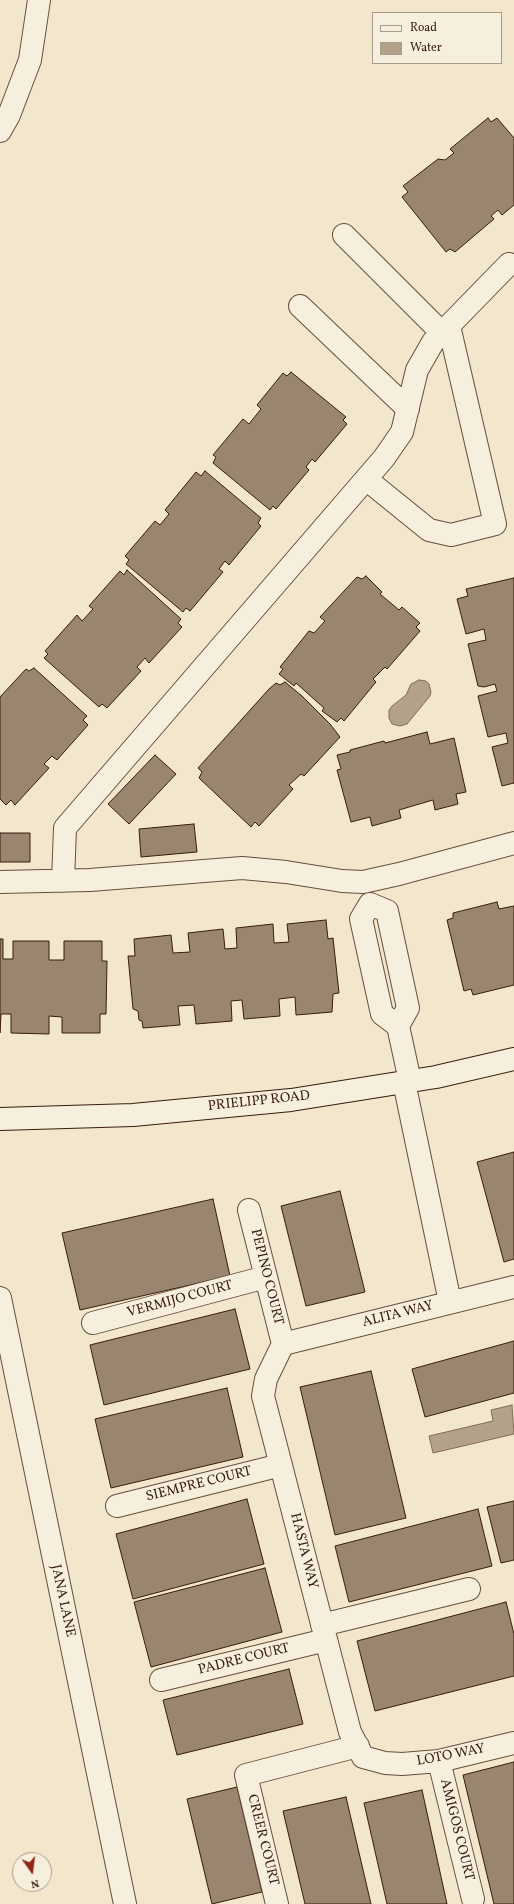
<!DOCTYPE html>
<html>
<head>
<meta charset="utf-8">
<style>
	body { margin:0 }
	#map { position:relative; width:514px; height:1904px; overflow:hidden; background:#f2e6cc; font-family:Vollkorn,serif }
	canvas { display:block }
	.legend { position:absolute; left:372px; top:12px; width:130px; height:52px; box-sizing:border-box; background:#f7efde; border:1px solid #ab9b8a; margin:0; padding:5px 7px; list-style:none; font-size:12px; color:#381c0c }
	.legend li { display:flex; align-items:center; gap:8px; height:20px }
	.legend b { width:20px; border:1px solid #ab9b8a }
	.north { position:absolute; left:12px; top:1852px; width:40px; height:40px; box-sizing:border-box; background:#f7efde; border:1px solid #ab9b8a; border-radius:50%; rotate:166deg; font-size:11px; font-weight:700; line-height:16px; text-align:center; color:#381c0c }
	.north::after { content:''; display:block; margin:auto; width:14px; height:18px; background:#8f2418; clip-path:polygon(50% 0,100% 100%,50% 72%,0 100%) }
</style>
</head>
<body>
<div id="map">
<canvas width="514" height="1904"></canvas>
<ul class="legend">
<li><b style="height:5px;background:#f7efde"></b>Road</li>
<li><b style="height:11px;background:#b3a18b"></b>Water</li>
</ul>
<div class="north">N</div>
</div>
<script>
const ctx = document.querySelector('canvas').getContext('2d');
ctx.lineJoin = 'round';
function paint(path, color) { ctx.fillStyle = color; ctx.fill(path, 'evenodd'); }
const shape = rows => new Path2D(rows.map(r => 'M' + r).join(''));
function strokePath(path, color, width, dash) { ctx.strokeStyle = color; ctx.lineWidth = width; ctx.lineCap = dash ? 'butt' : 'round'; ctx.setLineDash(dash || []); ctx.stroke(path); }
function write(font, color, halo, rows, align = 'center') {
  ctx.font = font + ' Vollkorn,serif'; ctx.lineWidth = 3; ctx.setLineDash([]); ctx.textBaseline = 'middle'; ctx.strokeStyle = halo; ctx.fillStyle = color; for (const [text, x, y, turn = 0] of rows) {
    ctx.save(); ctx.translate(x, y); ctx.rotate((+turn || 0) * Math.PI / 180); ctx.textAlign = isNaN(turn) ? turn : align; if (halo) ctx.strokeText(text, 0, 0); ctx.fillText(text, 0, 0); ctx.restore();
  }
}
const water = shape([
	[419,680,426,681,429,684,431,692,430,696,407,724,400,726,392,724,389,718,389,710,392,706,406,695,411,684,419,680],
	[512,1405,514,1434,433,1453,429,1436,493,1421,491,1410,512,1405]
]);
paint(water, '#b3a18b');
strokePath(water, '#826c58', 1);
const building = shape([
	[488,118,491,122,497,118,514,138,514,205,502,215,498,210,491,216,494,219,455,252,450,249,446,252,402,197,408,192,403,186,438,159,445,160,454,153,450,149,488,118],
	[291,372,346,417,343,420,347,424,315,462,312,459,306,467,309,470,276,509,273,506,270,510,213,463,216,457,213,455,243,419,249,424,261,409,257,405,283,373,287,376,291,372],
	[205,471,261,518,258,523,261,526,229,565,225,561,219,569,223,572,190,611,186,608,183,612,126,564,129,560,125,556,155,521,160,525,169,514,165,510,196,472,201,476,205,471],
	[127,570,181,619,178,623,182,627,149,663,145,658,137,667,141,671,107,708,102,704,99,707,44,658,48,654,45,651,77,615,82,621,93,609,89,606,120,571,124,575,127,570],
	[366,576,382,592,380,594,399,610,402,607,420,623,416,627,420,631,387,669,385,667,373,679,376,682,344,721,341,718,337,722,322,711,324,708,296,683,294,686,279,674,283,669,280,667,309,631,314,633,325,621,320,617,357,577,362,579,366,576],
	[514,578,514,783,502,786,492,747,508,743,506,733,488,737,478,696,497,691,495,684,484,687,478,686,468,644,486,640,484,629,466,634,457,599,468,596,466,589,514,578],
	[34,668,87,716,83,720,88,725,57,760,52,756,44,764,49,768,15,805,11,800,6,805,0,799,0,697,26,669,29,671,34,668],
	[285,682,302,696,330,724,340,737,304,776,301,774,289,785,293,789,259,826,255,822,251,827,199,778,202,772,198,768,269,689,276,683,280,685,285,682],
	[427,732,430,744,454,738,466,792,456,794,458,804,435,810,433,800,399,810,401,818,372,826,370,817,351,822,337,770,341,769,337,755,350,752,350,750,384,741,385,743,427,732],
	[155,755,176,774,129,824,108,804,155,755],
	[194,824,197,852,141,857,139,829,194,824],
	[0,833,30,833,30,862,0,862,0,833],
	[497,902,499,909,514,906,514,985,473,995,471,989,464,991,447,920,453,918,453,913,497,902],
	[326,920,328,939,333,938,339,993,333,994,332,1012,296,1015,295,997,279,999,280,1016,244,1019,242,1000,231,1001,232,1021,196,1024,194,1005,178,1006,180,1025,143,1028,142,1021,139,1020,138,1011,133,1009,128,956,135,956,134,939,171,935,173,953,190,952,188,933,223,929,225,949,237,948,236,928,273,924,274,943,289,942,287,924,326,920],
	[0,939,3,939,3,959,13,959,13,941,49,941,49,960,64,960,64,941,102,941,102,961,107,961,106,1014,100,1014,100,1033,62,1033,62,1017,49,1016,49,1034,11,1033,11,1014,1,1014,0,1033,0,939],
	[514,1152,514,1259,504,1262,477,1162,514,1152],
	[340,1191,365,1292,306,1306,281,1206,340,1191],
	[213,1199,230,1276,80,1310,62,1233,213,1199],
	[235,1309,250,1369,104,1405,90,1345,235,1309],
	[514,1341,514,1393,425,1417,412,1369,514,1341],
	[371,1371,406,1518,335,1535,300,1387,371,1371],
	[227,1388,243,1457,111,1488,95,1419,227,1388],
	[247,1499,264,1564,133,1599,116,1534,247,1499],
	[514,1501,514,1560,501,1563,487,1507,514,1501],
	[478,1509,492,1566,349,1602,335,1546,478,1509],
	[265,1568,282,1632,151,1667,134,1602,265,1568],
	[506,1602,514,1634,514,1676,375,1711,357,1641,506,1602],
	[289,1669,303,1724,177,1755,163,1700,289,1669],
	[514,1762,514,1904,494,1904,463,1775,514,1762],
	[237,1787,262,1892,212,1904,187,1799,237,1787],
	[422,1790,447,1904,387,1904,364,1803,422,1790],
	[346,1797,371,1904,305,1904,283,1811,346,1797]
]);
paint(building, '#998570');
strokePath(building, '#381c0c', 1);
const street = shape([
	[0,131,9,115,30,60,39,0],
	[344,235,442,333],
	[300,306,408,409],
	[366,479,429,530,451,535,495,524,449,326],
	[63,881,65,828,384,458,402,432,417,370,433,342,509,264],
	[0,882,90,880,242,868,286,872,342,881,363,882,399,874,514,843],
	[370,904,387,911,408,1008,398,1026,382,1014,361,919,370,904],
	[398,1026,410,1081],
	[404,1082,450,1302],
	[249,1210,283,1344],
	[0,1298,125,1904],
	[93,1323,266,1277],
	[283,1344,266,1379,263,1396,350,1732,363,1757,385,1763,402,1764,439,1761,514,1743],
	[283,1344,514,1287],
	[117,1506,281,1465],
	[322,1625,469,1589],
	[161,1680,326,1640],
	[439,1761,473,1899],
	[277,1904,246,1775,358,1746]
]);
const secondary = shape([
	[0,1119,133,1115,291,1100,436,1077,514,1059]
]);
strokePath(street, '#664e3c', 24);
strokePath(secondary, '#381c0c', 24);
strokePath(street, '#f7efde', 22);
strokePath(secondary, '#f7efde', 22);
write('14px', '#381c0c', '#f7efde', [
	["PRIELIPP ROAD",259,1102,-6],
	["PEPINO COURT",266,1277,76],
	["VERMIJO COURT",180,1300,-15],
	["ALITA WAY",398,1315,-14],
	["SIEMPRE COURT",199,1485,-14],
	["HASTA WAY",303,1551,76],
	["JANA LANE",62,1601,78],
	["PADRE COURT",244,1660,-14],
	["LOTO WAY",451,1756,-11],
	["AMIGOS COURT",456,1830,76],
	["CREER COURT",262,1840,76]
]);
</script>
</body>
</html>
